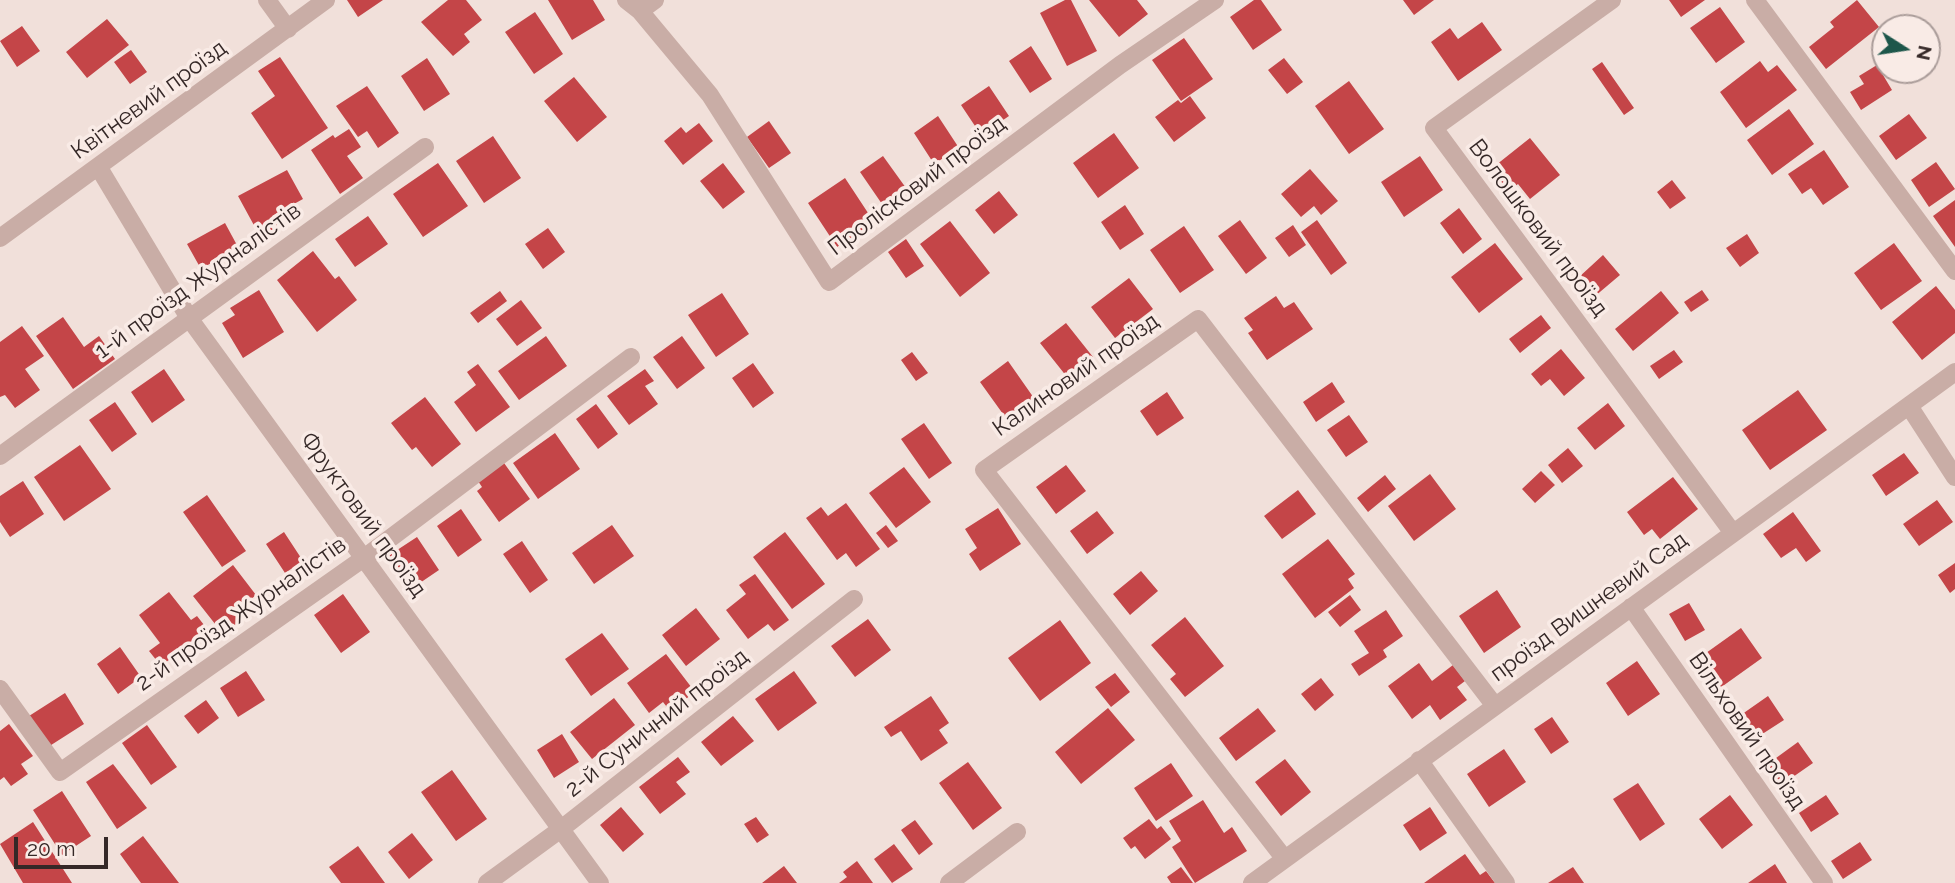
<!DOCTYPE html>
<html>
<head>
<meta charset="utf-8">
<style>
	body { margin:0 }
	#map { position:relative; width:1955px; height:883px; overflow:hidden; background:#f1e0da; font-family:Raleway,sans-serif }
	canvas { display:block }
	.north { position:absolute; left:1871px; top:14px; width:70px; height:70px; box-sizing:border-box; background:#f9ebe6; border:2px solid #ab9d9a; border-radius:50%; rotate:102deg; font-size:19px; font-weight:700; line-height:28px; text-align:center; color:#352827 }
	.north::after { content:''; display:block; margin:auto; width:24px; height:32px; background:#1d564a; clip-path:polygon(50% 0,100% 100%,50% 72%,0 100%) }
	.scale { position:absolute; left:14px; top:837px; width:94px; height:32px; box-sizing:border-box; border:4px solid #352827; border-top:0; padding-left:9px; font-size:21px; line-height:24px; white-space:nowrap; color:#352827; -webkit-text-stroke:5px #f9ebe6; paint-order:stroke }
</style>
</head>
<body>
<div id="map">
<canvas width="1955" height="883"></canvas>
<div class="north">N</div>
<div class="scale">20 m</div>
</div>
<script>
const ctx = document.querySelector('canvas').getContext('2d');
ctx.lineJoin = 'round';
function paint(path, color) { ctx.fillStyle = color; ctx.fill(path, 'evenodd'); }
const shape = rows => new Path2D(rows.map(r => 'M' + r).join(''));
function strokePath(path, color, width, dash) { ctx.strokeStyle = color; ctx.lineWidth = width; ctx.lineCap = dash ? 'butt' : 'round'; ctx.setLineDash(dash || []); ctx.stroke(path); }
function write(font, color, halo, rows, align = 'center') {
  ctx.font = font + ' Raleway,sans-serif'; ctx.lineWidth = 7; ctx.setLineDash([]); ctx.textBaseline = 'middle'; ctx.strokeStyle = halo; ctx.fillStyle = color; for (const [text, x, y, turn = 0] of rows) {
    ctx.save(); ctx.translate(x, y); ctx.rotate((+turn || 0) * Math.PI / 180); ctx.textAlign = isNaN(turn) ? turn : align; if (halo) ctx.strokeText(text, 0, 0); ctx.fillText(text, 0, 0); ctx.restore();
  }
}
paint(shape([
	[347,0,383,0,358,17],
	[448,0,466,0,482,20,464,34,470,42,453,56,421,22],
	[548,0,593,0,605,20,572,40],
	[1065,0,1071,0,1097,51,1067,66,1040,13],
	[1089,0,1137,0,1148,14,1119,37],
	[1254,0,1261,0,1282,30,1253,50,1230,17],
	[1403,0,1434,0,1414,15],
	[1669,0,1705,0,1681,17],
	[1857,0,1879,27,1826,69,1809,47,1834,27,1830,22],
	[1720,7,1745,42,1716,63,1690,28],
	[535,12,563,54,534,74,505,32],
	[107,19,129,45,87,78,66,52],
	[1482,22,1502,50,1458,81,1431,42,1450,28,1458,39],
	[22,26,40,51,17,67,0,41],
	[1184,38,1213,79,1181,101,1152,60],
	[1031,46,1052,79,1030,93,1009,61],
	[131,50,147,72,130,84,114,62],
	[280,57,328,128,282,159,251,113,275,96,258,71],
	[427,58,450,94,424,111,401,76],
	[1284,58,1303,82,1287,94,1268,70],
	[1760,61,1768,72,1777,65,1797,90,1746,128,1720,92],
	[1602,62,1634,108,1624,115,1592,69],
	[1877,65,1892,90,1861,110,1850,92,1864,84,1859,76],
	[574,77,607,117,577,142,544,101],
	[1349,81,1384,129,1349,154,1315,106],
	[367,86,399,133,378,148,367,131,358,137,336,106],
	[989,86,1009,116,981,135,961,105],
	[1190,96,1206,118,1174,142,1155,117,1178,100,1181,103],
	[1789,109,1814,144,1772,175,1747,140],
	[1909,114,1927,138,1896,160,1879,136],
	[938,116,959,148,934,164,914,133],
	[769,121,791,153,769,168,747,137],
	[699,123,713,141,683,165,664,141,681,127,686,133],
	[349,129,361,147,347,156,363,178,340,194,311,150,333,135,335,138],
	[1114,133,1139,168,1098,198,1073,163],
	[493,136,521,178,484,203,456,161],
	[1530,138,1560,175,1530,199,1518,184,1509,191,1491,169],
	[1824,150,1849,187,1823,205,1811,188,1802,194,1788,174],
	[883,156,906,188,882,204,860,172],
	[1420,156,1443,190,1404,217,1381,182],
	[1936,162,1955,189,1929,207,1911,180],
	[438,163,468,206,423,237,393,194],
	[723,163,745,192,723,209,700,181],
	[1310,169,1338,201,1321,215,1314,206,1301,217,1281,194],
	[287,170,303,199,272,216,280,230,262,240,238,196],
	[845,178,874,222,837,247,808,203],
	[1672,180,1686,198,1670,209,1657,192],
	[999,191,1018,215,994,234,975,210],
	[1955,200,1955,247,1933,216],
	[1125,205,1144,234,1120,250,1101,222],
	[1459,208,1482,239,1463,254,1440,223],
	[368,216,388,244,355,267,335,239],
	[1240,220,1267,258,1246,274,1218,236],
	[1317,220,1347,263,1331,275,1301,232],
	[950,221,990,273,960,297,920,244],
	[225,223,238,247,201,269,187,244],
	[1293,225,1306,245,1289,257,1275,238],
	[1184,226,1214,270,1180,293,1150,250],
	[548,228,565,252,543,269,525,244],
	[1747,234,1759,253,1740,267,1726,248],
	[906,239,924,266,906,278,888,252],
	[1495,243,1523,279,1479,313,1451,277],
	[1894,243,1922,281,1881,310,1854,273],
	[313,251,335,279,339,276,357,300,317,332,277,280],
	[1603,255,1620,275,1594,297,1578,278],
	[1129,278,1153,309,1115,338,1091,307],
	[1936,286,1955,310,1955,333,1922,360,1892,322],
	[259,290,284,332,243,358,222,323,235,315,230,308],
	[1702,290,1709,300,1691,312,1684,302],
	[500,291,507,301,478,323,470,313],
	[1661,291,1679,313,1633,351,1615,329],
	[722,293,749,334,716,357,688,315],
	[1276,296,1284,308,1294,302,1313,329,1267,360,1248,333,1253,330,1244,318],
	[521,300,542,328,517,346,496,319],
	[1541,315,1551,328,1520,353,1509,339],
	[63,317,84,347,99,336,115,359,73,389,36,336],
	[1066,323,1093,357,1067,377,1040,343],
	[22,326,44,356,25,369,40,390,15,408,5,395,0,397,0,342],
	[546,336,567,366,519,400,498,371],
	[682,336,705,368,677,389,653,357],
	[1561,349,1585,378,1564,396,1550,379,1541,386,1531,374],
	[1674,350,1683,362,1659,379,1650,366],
	[912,352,928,373,916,381,901,360],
	[1008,361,1036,401,1008,421,980,382],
	[753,363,774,393,753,408,732,378],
	[478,364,510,407,476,432,454,402,476,385,467,372],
	[164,369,185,400,152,423,131,392],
	[645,369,654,381,645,386,658,404,629,425,607,396],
	[1332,382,1345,402,1316,422,1303,402],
	[1798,390,1827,430,1770,470,1742,430],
	[1167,392,1184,418,1157,436,1140,411],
	[425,397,461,444,432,467,416,447,412,450,391,423],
	[115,402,137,434,112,452,89,420],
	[1608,403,1625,426,1595,450,1577,428],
	[596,404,618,434,598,449,576,419],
	[1349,415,1368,442,1346,457,1327,430],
	[924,423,952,463,929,479,901,439],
	[555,433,580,469,538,499,513,463],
	[80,445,111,489,64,521,34,477],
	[1568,448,1583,466,1562,483,1548,465],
	[1904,453,1919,473,1886,496,1872,475],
	[504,463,530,499,499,522,477,491,482,487,478,481],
	[1066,465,1086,491,1056,514,1036,487],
	[904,467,931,502,896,528,869,493],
	[1541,471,1555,485,1535,503,1522,489],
	[1430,474,1456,509,1414,541,1388,506],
	[1385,475,1396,489,1368,512,1357,498],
	[1673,477,1698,509,1660,539,1652,529,1644,535,1627,512],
	[23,481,44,514,10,537,0,522,0,496],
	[1298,490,1316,514,1282,539,1264,516],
	[207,495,246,551,222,567,183,512],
	[1937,500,1953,522,1919,546,1903,524],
	[846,503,880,549,856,567,846,553,837,560,806,518,821,507,828,516],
	[998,508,1021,544,980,571,969,554,977,548,965,529],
	[461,509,482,540,458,557,437,526],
	[1097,511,1114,533,1087,554,1070,531],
	[1793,512,1821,551,1806,562,1796,548,1781,558,1763,534],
	[612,525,634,556,594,584,572,553],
	[886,525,898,541,888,548,876,533],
	[284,532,303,561,285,573,266,544],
	[785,532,825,584,792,609,753,557],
	[417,537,439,570,411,589,388,556],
	[1328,539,1355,574,1348,579,1354,588,1315,618,1282,574],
	[522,541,548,580,530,593,503,554],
	[1955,563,1955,589,1950,593,1938,575],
	[233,565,256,595,245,604,252,612,223,634,193,596],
	[1141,571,1158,591,1130,615,1113,594],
	[755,574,789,620,774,631,768,624,748,639,726,610,746,594,739,585],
	[1497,590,1521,627,1484,653,1459,616],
	[169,592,191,620,197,616,208,630,161,666,149,651,160,643,139,615],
	[343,594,370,632,341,653,314,615],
	[1350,595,1361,610,1340,627,1328,612],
	[1689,603,1705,630,1685,641,1669,614],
	[696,608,720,639,686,666,662,635],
	[1386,610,1403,636,1383,650,1387,657,1359,676,1351,664,1369,653,1354,631],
	[1185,617,1224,666,1185,697,1170,679,1176,674,1151,645],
	[868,619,891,650,855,677,831,646],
	[1060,620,1091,663,1040,701,1008,658],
	[1741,628,1762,658,1720,688,1699,658],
	[602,633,629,669,591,696,565,659],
	[120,647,141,677,118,694,97,664],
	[666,654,695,692,670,711,663,702,649,713,627,683],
	[1637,661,1660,694,1628,716,1606,683],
	[1419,663,1432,681,1453,665,1465,681,1457,687,1467,700,1440,720,1430,705,1412,719,1388,686],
	[246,671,265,700,238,717,220,688],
	[794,671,817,703,778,731,755,699],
	[1115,673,1130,692,1111,707,1095,687],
	[1321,678,1334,695,1315,711,1301,694],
	[65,693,84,724,48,747,29,716],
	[931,696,949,723,939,730,948,743,921,761,901,731,891,737,884,727],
	[1768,696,1784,720,1753,740,1738,717],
	[614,698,635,725,592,759,570,732],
	[206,700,219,718,198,734,184,716],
	[1108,708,1135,740,1081,784,1055,752],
	[1258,708,1276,731,1236,761,1219,738],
	[733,716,754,741,721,766,701,742],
	[1552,717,1569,742,1551,754,1534,729],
	[9,724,33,756,21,764,28,774,11,786,4,777,0,780,0,731],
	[147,725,177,767,151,785,122,743],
	[562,734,579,762,554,778,537,750],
	[1798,742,1813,763,1780,786,1765,766],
	[1504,749,1526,782,1489,807,1467,774],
	[678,757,690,772,676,782,686,794,660,814,639,787],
	[1285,759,1311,792,1281,816,1255,782],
	[968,762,1002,808,973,830,939,783],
	[1171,763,1193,796,1156,821,1134,788],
	[113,764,147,808,117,829,86,782],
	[452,770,487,819,456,841,421,792],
	[1638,783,1665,824,1640,841,1613,799],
	[62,791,91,836,62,855,33,810],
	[1730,795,1753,825,1722,849,1699,819],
	[1826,795,1839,814,1811,832,1799,813],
	[1203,800,1224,833,1232,827,1247,851,1195,883,1172,847,1181,841,1169,821],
	[621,807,644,834,623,852,600,825],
	[1430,807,1447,833,1420,851,1403,825],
	[756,817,769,835,757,843,744,824],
	[1149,819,1157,829,1161,826,1171,839,1145,859,1135,846,1131,849,1123,838],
	[915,820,933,844,919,855,901,830],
	[33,822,72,883,23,883,0,844],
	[412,833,433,860,409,879,388,852],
	[143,836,179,883,141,883,120,854],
	[1860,842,1872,860,1843,879,1831,861],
	[894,844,913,869,892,883,874,859],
	[358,846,385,883,341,883,329,867],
	[1465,854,1480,875,1486,871,1495,883,1424,883],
	[857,861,873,883,839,883,847,877,843,872],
	[1775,864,1787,883,1748,883],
	[784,866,797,883,762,883],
	[1181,867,1193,883,1171,883,1167,877],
	[1573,867,1584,883,1548,883]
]), '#c44548');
strokePath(shape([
	[267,0,288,29],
	[626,0,640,11,710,95,829,282,1120,65,1215,0],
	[1612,0,1434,128,1733,533],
	[1755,0,1955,271],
	[640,11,655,0],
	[99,168,189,318,600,883],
	[0,238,326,0],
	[1909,406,1955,477],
	[0,456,425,147],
	[1631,607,1824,883],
	[0,689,60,772,364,558,631,357],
	[1419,760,1506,883],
	[1284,858,984,470,1198,319,1495,706],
	[487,883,561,829,854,599],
	[949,883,1017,832],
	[1252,883,1955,372]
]), '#c9ada6', 18);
write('23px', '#352827', '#f9ebe6', [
	["Квітневий проїзд",149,100,-36],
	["Пролісковий проїзд",917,186,-37],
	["Волошковий проїзд",1538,228,53],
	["1-й проїзд Журналістів",198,281,-36],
	["Калиновий проїзд",1076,375,-35],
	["Фруктовий проїзд",363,515,54],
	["проїзд Вишневий Сад",1589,607,-36],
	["2-й проїзд Журналістів",241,614,-35],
	["2-й Суничний проїзд",657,723,-38],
	["Вільховий проїзд",1747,731,55]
]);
</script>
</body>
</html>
